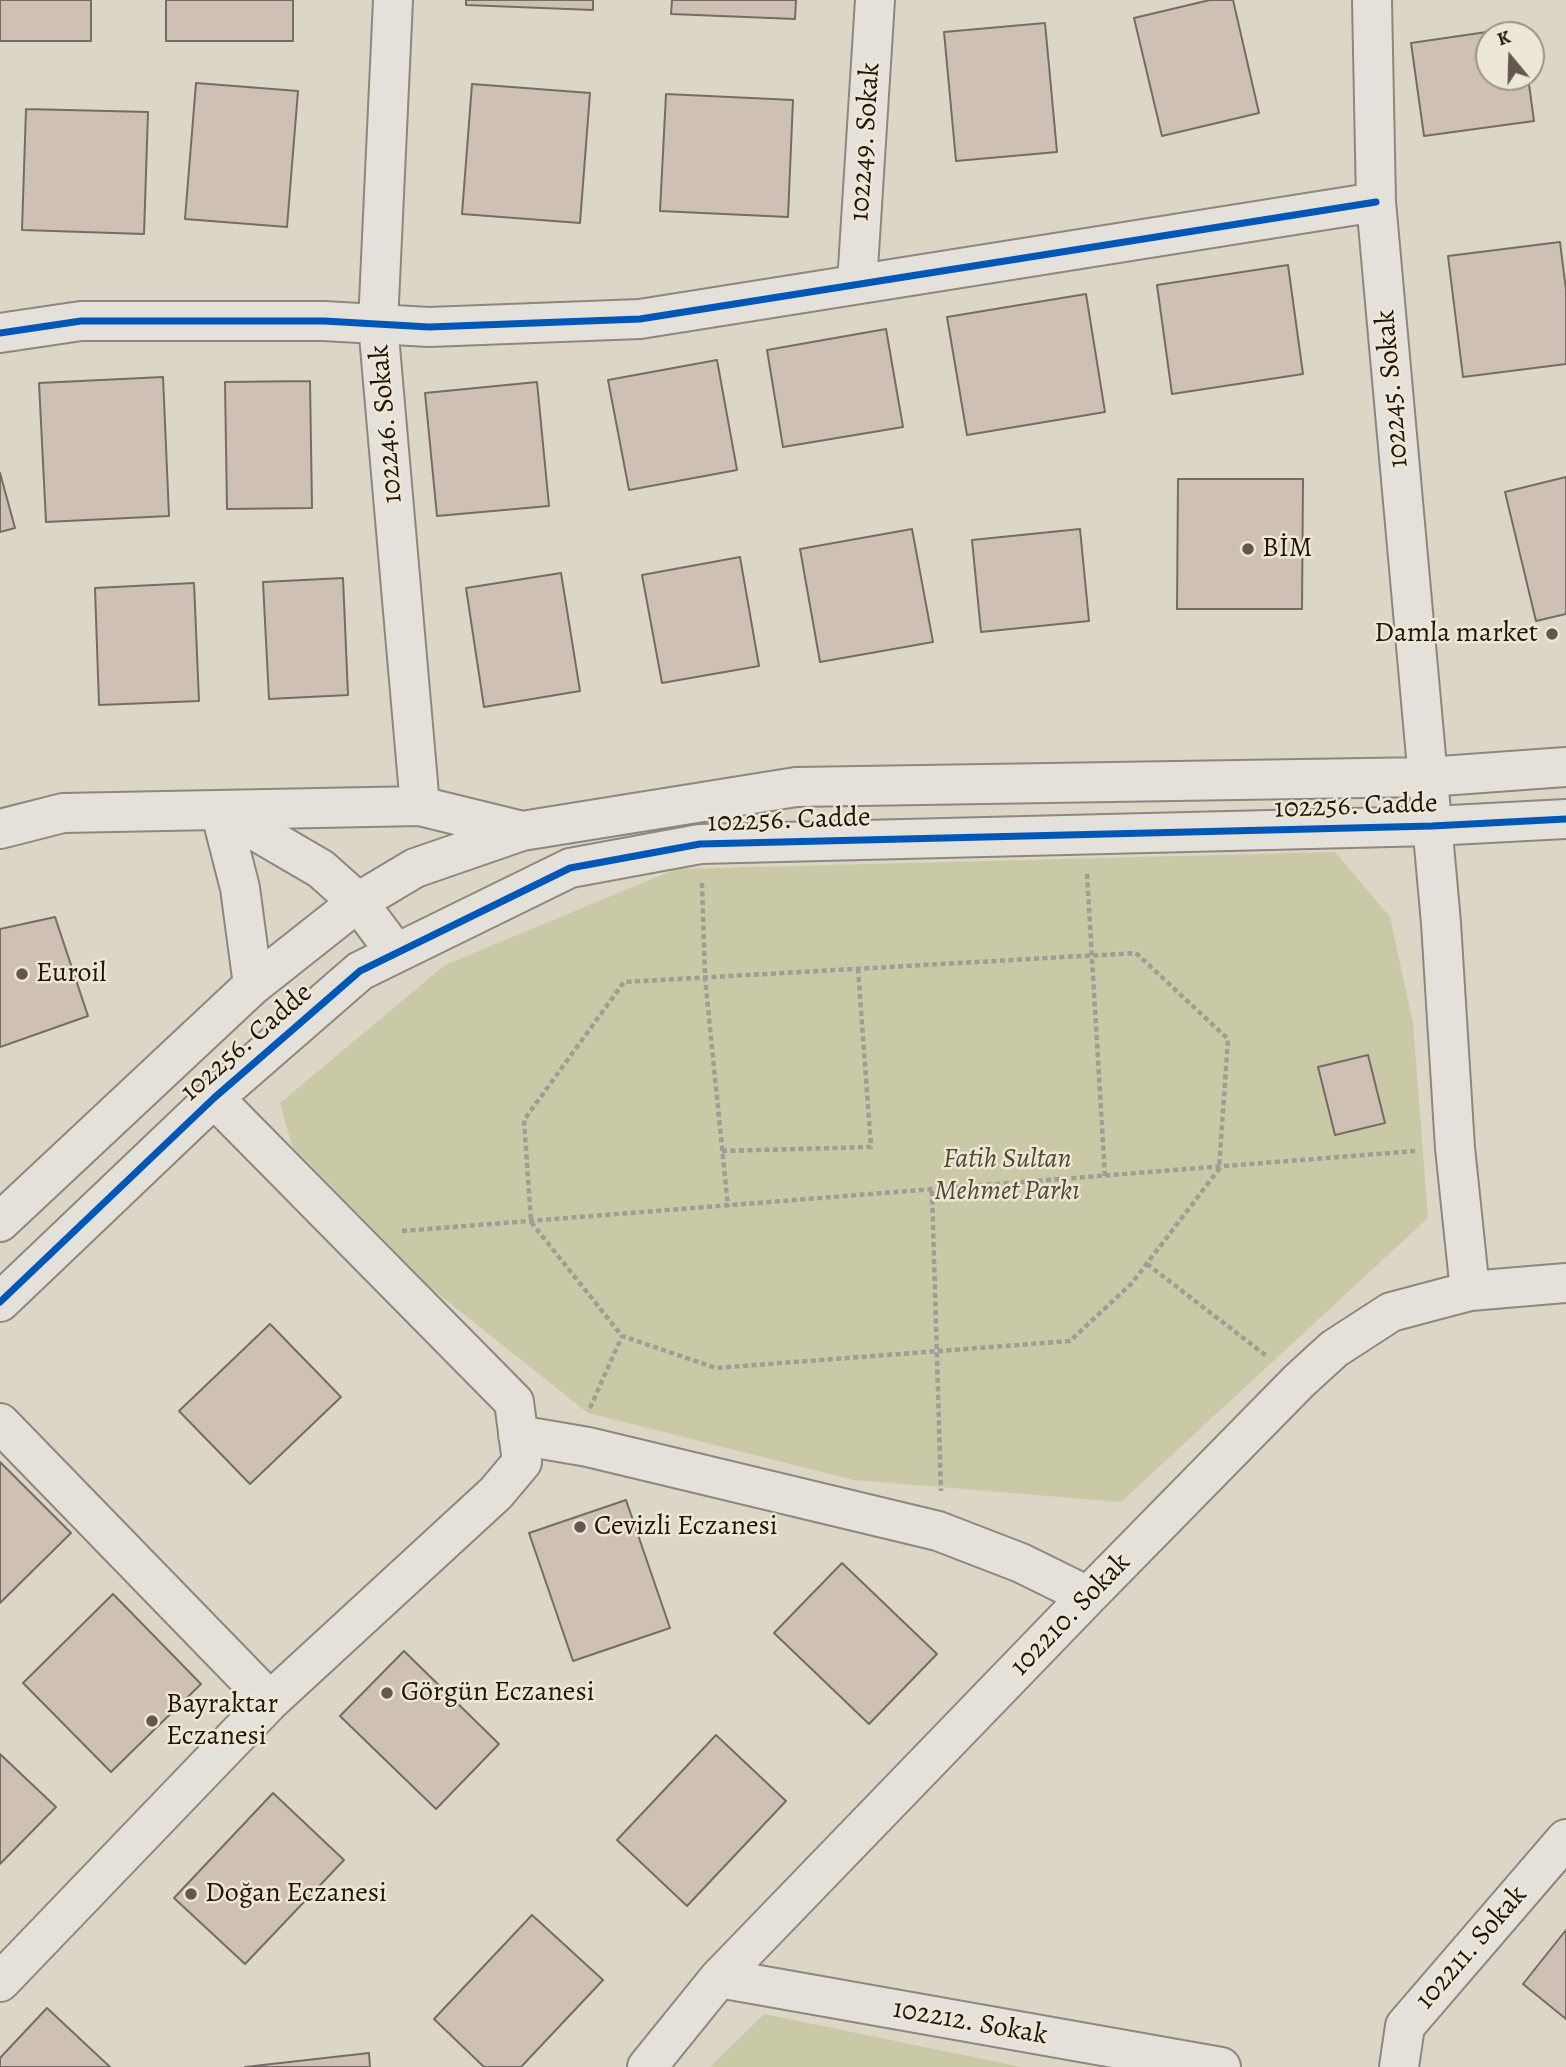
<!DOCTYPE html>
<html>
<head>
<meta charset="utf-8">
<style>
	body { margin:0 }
	#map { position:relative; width:1566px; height:2067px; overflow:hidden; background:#dcd6c6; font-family:Alegreya,serif }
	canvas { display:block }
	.north { position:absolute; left:1475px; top:21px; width:70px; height:70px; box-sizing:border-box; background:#ede7d5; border:2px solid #9d9385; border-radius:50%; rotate:341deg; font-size:19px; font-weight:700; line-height:28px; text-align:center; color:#24140e }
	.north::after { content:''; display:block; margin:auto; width:24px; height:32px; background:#64584e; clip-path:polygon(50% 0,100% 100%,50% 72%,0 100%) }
</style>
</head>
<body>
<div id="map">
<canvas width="1566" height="2067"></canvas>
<div class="north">K</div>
</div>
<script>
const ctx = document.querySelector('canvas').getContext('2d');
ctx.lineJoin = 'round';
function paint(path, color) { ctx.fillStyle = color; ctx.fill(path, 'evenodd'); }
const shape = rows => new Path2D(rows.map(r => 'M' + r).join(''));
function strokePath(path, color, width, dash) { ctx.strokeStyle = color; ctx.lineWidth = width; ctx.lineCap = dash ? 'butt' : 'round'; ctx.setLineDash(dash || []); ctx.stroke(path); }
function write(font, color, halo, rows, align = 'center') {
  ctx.font = font + ' Alegreya,serif'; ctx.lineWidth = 5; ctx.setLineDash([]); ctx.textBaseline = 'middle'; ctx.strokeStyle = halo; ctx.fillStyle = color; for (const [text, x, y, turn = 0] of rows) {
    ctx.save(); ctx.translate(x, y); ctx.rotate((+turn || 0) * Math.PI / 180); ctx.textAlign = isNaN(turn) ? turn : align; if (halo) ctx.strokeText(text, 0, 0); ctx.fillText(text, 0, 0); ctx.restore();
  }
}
paint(shape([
	[1335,852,1390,917,1413,1023,1428,1218,1121,1502,854,1480,588,1413,432,1289,292,1146,280,1103,445,965,676,869],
	[764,2014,1022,2067,710,2067]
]), '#c9c9a7');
const building = shape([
	[0,0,91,0,91,41,0,41,0,0],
	[166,0,293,0,293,41,166,41,166,0],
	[466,0,593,0,593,10,466,5,466,0],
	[672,0,796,0,795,19,671,14,672,0],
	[1210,0,1233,0,1259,113,1162,136,1134,18,1210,0],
	[1045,23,1057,152,956,161,944,32,1045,23],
	[1521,27,1522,35,1489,35,1489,77,1528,77,1534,121,1424,136,1411,43,1521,27],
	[196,83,298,91,287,227,185,219,196,83],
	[472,84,590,93,580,223,462,214,472,84],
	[666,94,793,100,788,217,660,211,666,94],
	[26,109,148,112,144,234,22,230,26,109],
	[1560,242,1566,290,1566,364,1463,377,1448,256,1560,242],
	[1288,265,1303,374,1172,394,1157,285,1288,265],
	[1086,294,1105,412,967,435,947,317,1086,294],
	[886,329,903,427,783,447,767,350,886,329],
	[717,360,737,470,629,490,608,380,717,360],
	[163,377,169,516,46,522,39,383,163,377],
	[310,381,312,508,227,509,225,382,310,381],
	[537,382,549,506,437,516,425,393,537,382],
	[0,473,15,528,0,532,0,473],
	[1566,477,1566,614,1536,621,1505,492,1566,477],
	[1178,479,1303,479,1302,609,1177,609,1178,479],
	[912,529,933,642,820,662,800,549,912,529],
	[1080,529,1089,621,981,632,972,540,1080,529],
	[740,557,759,666,662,683,642,575,740,557],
	[561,573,580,691,484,707,466,588,561,573],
	[343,578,348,695,269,699,263,582,343,578],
	[194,583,199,701,99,705,95,588,194,583],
	[55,917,88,1016,0,1047,0,929,55,917],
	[1368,1055,1385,1123,1335,1135,1318,1067,1368,1055],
	[270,1324,341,1397,250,1484,179,1411,270,1324],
	[0,1462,71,1533,0,1603,0,1462],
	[626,1500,670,1628,573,1661,529,1533,626,1500],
	[842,1563,937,1654,869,1724,774,1633,842,1563],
	[113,1594,201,1684,111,1772,23,1683,113,1594],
	[404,1651,499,1744,436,1809,340,1716,404,1651],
	[716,1735,786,1801,687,1906,617,1840,716,1735],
	[0,1754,56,1807,0,1864,0,1754],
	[273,1793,344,1860,245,1964,174,1898,273,1793],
	[532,1915,603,1980,521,2067,484,2067,434,2019,532,1915],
	[1566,1930,1566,2019,1523,1984,1566,1930],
	[47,2008,110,2067,0,2067,0,2058,47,2008],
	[369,2053,370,2067,245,2067,369,2053]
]);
paint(building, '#cfc0b6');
strokePath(building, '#736d65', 2);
const minor = shape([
	[393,0,378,324,420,806],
	[1372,0,1376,202,1441,923,1455,1148,1470,1291],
	[857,284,875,0],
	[0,333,81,321,324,321,429,327,640,319,1376,202],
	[220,810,321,869,358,902,396,953],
	[220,810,240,888,253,985],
	[0,829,63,813,420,806,522,831],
	[0,1222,253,985,358,902,415,868,522,831,796,787,1427,777,1566,767],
	[0,1302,214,1098,360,971,570,868,700,844,1432,826,1566,819],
	[0,1423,270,1701],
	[518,1435,588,1447,938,1531,1021,1563,1088,1596],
	[719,1978,1221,2067],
	[0,1982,270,1701,496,1493,522,1462,514,1402,214,1098],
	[647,2067,719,1978,1088,1596,1299,1381,1334,1349,1391,1312,1470,1291,1566,1283],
	[1399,2067,1405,2026,1566,1839]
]);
strokePath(minor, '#8d877d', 42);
strokePath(shape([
	[1087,874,1105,1177],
	[702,883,705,978,728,1207],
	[1136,953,1228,1039,1219,1169,1132,1283,1070,1341,716,1368,622,1336,531,1222,524,1120,624,982,1136,953],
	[722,1151,871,1147,858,969],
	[932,1191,941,1491],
	[402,1231,1415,1151],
	[1147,1264,1268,1357],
	[590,1408,622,1336]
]), '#a09c96', 4.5, [5, 3.5]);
strokePath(minor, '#e4e1da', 38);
strokePath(shape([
	[0,333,81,321,324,321,429,327,640,319,1376,202],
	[0,1302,214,1098,360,971,570,868,700,844,1432,826,1566,819]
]), '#0057b8', 7);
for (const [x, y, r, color] of [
	[1248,549,7,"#64584e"],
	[1552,634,7,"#64584e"],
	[22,974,7,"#64584e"],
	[580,1527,7,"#64584e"],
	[387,1693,7,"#64584e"],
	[152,1721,7,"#64584e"],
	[191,1894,7,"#64584e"]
]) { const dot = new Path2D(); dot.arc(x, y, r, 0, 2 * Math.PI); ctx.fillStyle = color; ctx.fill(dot); strokePath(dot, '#ede7d5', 2.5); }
write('28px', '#24140e', '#ede7d5', [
	["102249. Sokak",866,142,-86],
	["102245. Sokak",1393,389,-95],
	["102246. Sokak",387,424,-95],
	["102256. Cadde",1356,807,-2],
	["102256. Cadde",789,821,-2],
	["102256. Cadde",247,1043,-41],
	["102210. Sokak",1071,1615,-46],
	["102211. Sokak",1472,1948,-49],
	["102212. Sokak",970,2023,10]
]);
write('28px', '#24140e', '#ede7d5', [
	["BİM",1262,549],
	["Damla market",1538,634,"right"],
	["Euroil",36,974],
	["Cevizli Eczanesi",594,1527],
	["Görgün Eczanesi",401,1693],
	["Bayraktar",166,1705],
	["Eczanesi",166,1737],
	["Doğan Eczanesi",205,1894]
], 'left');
write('italic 28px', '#514734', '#ede7d5', [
	["Fatih Sultan",1007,1160],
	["Mehmet Parkı",1007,1192]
]);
</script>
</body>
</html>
